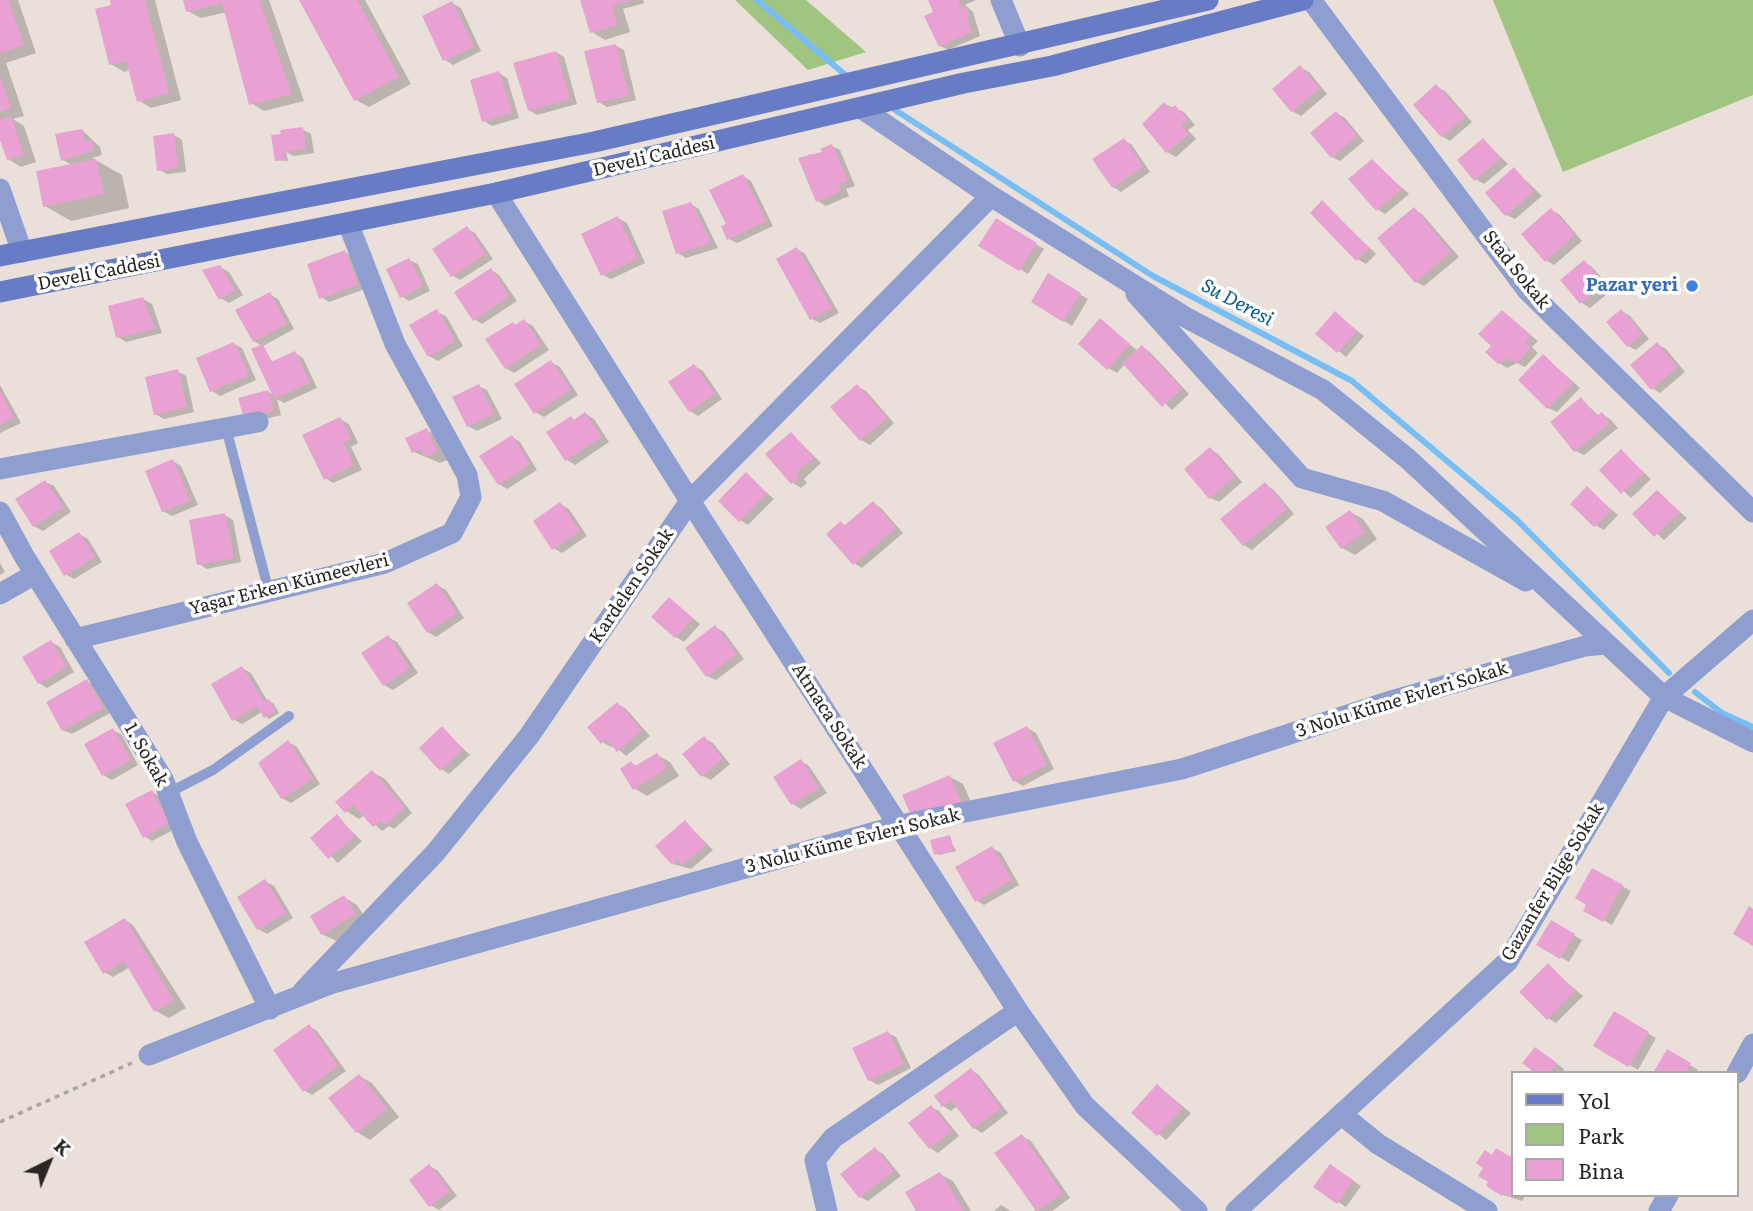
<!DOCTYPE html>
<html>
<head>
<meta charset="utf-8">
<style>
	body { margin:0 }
	#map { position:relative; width:1753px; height:1211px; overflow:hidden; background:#eae0d9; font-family:Literata,serif }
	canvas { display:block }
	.legend { position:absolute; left:1511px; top:1071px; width:228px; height:126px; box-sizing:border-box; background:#fff; border:2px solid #a9a8a7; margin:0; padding:9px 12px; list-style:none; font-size:21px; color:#282522 }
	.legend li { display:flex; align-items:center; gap:14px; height:35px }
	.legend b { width:35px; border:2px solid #a9a8a7 }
	.north { position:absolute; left:14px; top:1127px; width:70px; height:70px; -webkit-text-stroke:5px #fff; paint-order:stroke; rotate:43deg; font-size:19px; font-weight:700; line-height:28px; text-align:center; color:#282522 }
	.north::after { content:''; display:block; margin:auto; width:24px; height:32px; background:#282522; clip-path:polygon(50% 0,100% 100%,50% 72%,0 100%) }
</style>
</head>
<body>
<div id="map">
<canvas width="1753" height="1211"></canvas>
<ul class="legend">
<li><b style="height:9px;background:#677cc4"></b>Yol</li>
<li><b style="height:19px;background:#9fc580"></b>Park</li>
<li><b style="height:19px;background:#e9a1d3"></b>Bina</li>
</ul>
<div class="north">K</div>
</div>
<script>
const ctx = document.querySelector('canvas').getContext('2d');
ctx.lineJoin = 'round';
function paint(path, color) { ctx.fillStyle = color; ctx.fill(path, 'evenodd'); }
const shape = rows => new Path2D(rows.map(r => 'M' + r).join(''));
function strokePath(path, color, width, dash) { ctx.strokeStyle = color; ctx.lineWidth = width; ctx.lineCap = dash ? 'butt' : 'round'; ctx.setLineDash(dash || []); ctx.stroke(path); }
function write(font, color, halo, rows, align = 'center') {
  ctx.font = font + ' Literata,serif'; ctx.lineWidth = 7; ctx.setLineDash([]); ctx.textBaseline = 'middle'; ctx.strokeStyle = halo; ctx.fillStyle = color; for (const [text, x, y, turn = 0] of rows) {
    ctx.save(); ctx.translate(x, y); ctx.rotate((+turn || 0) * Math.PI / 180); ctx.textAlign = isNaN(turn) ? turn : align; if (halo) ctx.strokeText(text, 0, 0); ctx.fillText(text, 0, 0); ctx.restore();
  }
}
paint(shape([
	[735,0,806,0,866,52,808,70],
	[1493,0,1753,0,1753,95,1563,172]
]), '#9fc580');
paint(shape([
	[0,0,18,0,36,53,6,63,24,116,13,119,24,126,36,162,21,167,8,159,0,135],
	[112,0,155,0,181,100,151,108,138,100,130,70,124,72,111,64],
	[185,0,269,0,304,101,264,111,251,103,227,12,201,18,188,11],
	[301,0,365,0,411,84,369,107,356,100],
	[582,0,643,0,644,3,623,9,630,32,605,40,592,32],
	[930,0,976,0,965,5,973,12,980,36,948,50,940,46,935,13],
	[452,3,461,8,481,51,453,65,445,60],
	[616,46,624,50,636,100,607,107,599,102],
	[556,52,564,57,577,104,537,115,529,110],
	[1300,67,1309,72,1327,94,1301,116,1292,111,1274,90],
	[499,73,507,78,519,118,492,126,484,121],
	[1437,87,1445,91,1472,122,1450,141,1442,136],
	[1164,104,1184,112,1195,125,1188,130,1196,139,1176,157,1167,152],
	[1336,113,1345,118,1364,141,1340,161,1332,157],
	[302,129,311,134,314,153,294,156,286,152,288,161,276,160],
	[82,130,100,147,102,155,92,158,122,175,129,208,71,221,45,206,72,165,63,160],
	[174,135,182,140,186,172,167,174,158,169],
	[1124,140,1132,145,1150,172,1121,192,1113,187],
	[1483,140,1508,164,1484,184,1475,179],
	[832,146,840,150,855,186,846,189,849,196,826,206,818,201,800,159,810,154,815,157],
	[1372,161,1409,194,1385,214,1377,209],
	[1514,169,1542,196,1515,219,1506,215],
	[743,176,751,181,773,226,737,243,729,239,728,225],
	[1322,202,1376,254,1366,264,1357,259],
	[691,204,699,209,718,248,686,258,678,253],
	[1414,209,1422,214,1459,257,1424,286,1416,282],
	[1552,210,1560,215,1582,241,1554,265,1546,260],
	[618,218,627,223,645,263,611,279,603,275],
	[996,220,1044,249,1028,274,981,245],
	[467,228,475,233,493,259,460,280,452,275],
	[797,249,805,254,839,313,820,323,812,319],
	[345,252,353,257,365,289,329,302,321,297],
	[409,260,418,264,430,291,409,301,401,296],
	[1584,262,1592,267,1612,290,1590,308,1582,303,1562,280],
	[220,267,229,272,243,295,229,303,220,298],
	[491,270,499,275,517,301,482,324,474,319],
	[1049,276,1088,299,1072,326,1033,302],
	[269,294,278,299,294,329,263,346,273,363,295,353,303,358,317,388,284,403,277,399,281,415,254,422,268,392,274,395,262,346,254,341],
	[143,299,152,304,162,333,126,342,118,337],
	[1622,311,1630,316,1649,339,1636,350,1628,346],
	[437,312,446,316,463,346,438,361,429,356],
	[1502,312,1538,341,1532,347,1538,353,1525,367,1517,363,1507,368,1499,363,1493,346],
	[1335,313,1364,336,1346,357,1317,333],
	[524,321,533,326,549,350,514,373,506,368,517,326],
	[1100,321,1138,351,1142,347,1150,352,1189,394,1172,410,1125,364,1117,373,1108,368],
	[234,344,242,348,256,380,220,396,212,391],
	[1657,344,1666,349,1685,372,1660,393,1652,388],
	[1544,356,1580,388,1557,412,1548,408],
	[551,362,560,367,578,395,544,417,535,412],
	[694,366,703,371,722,399,698,416,690,411],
	[177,371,186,376,194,412,164,419,155,414],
	[0,385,21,423,0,433],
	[479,386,487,390,502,419,477,431,468,426],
	[857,386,866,391,894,423,870,445,861,440,833,407],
	[1581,399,1599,416,1602,414,1610,419,1618,428,1584,455,1575,451],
	[586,414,594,419,609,442,575,465,567,460,571,418,576,421],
	[340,419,349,424,358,443,351,447,362,470,333,483,325,478],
	[427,430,440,438,449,459,440,463,414,452],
	[792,434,821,463,804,479,807,483,801,488,793,483,768,454],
	[512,437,520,442,537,470,507,489,499,484],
	[1210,449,1218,454,1242,482,1219,502,1211,498],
	[1621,451,1651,479,1631,498,1601,470],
	[173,461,181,466,198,505,172,516,163,511],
	[746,475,774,499,748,525,740,520],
	[45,482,54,486,71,512,43,531,34,526],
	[1265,485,1273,489,1294,514,1252,550,1244,545],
	[1587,489,1618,515,1604,530,1595,525],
	[1657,492,1687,518,1664,540,1635,514],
	[873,503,881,508,903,533,862,568,854,563,841,523,846,526],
	[560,504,569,509,587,536,562,553,553,548],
	[1350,512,1363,519,1377,539,1355,555,1342,548],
	[225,515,233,520,241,562,207,569,199,564],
	[79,534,88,539,102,562,74,579,65,574],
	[0,563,5,572,0,575],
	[437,585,446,590,464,618,436,637,428,632],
	[669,599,700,624,684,642,676,637],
	[715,627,724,632,744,659,716,680,707,676],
	[388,637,397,642,418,673,393,690,384,685],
	[51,642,60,647,74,672,47,688,39,683],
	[242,668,251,673,268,702,273,703,279,713,269,719,262,712,242,724,233,719],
	[87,681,95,686,110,713,72,734,63,730],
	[618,704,626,709,650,736,626,756,613,745,611,747,602,742],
	[1027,728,1036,733,1054,769,1023,786,1015,781],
	[442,729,470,755,449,774,441,769],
	[113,730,122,735,138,765,112,780,103,775],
	[704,738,713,743,730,764,711,780,703,776],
	[288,742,297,747,320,784,291,803,282,798],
	[657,755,670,762,679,776,647,796,634,788,631,763,638,767],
	[801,761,809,766,827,793,801,809,793,804,775,777],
	[372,772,385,779,412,813,394,829,389,826,382,831,364,815,359,819,346,811],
	[950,777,963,784,975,811,961,817],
	[152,792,161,797,177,828,152,841,144,836],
	[337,817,362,841,338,863,312,838],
	[685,822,713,850,691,869,673,864],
	[949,837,956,851,939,855,935,853],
	[992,848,1001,853,1019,885,984,905,976,900],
	[1593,870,1631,891,1612,925,1585,910],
	[265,881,274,886,293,918,267,934,258,929],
	[344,897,357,905,368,922,336,941,322,934],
	[125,920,133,925,186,1008,169,1018,156,1011,130,967,113,977,104,972],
	[1552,922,1582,940,1569,962,1539,944],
	[1548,966,1583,996,1556,1023,1548,1018],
	[1614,1013,1656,1038,1638,1070,1596,1045],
	[309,1026,317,1031,346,1071,312,1095,304,1090],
	[888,1033,896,1037,911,1068,878,1085,869,1080],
	[1668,1052,1698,1070,1697,1073,1655,1073],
	[1544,1054,1564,1069,1562,1073,1538,1073],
	[971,1070,979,1075,1008,1113,982,1133,974,1128,957,1106,951,1111,943,1106],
	[359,1076,372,1083,399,1117,370,1140,357,1132],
	[1158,1086,1191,1113,1166,1140,1133,1113],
	[931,1107,939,1111,959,1136,938,1153,930,1148],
	[1022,1136,1031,1141,1070,1198,1052,1211,1036,1211,997,1154],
	[875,1149,883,1154,901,1176,868,1201,860,1197],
	[1497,1151,1513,1159,1513,1195,1526,1195,1522,1201,1503,1195,1490,1182,1493,1157],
	[430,1166,438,1171,457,1196,439,1210,430,1205],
	[1339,1171,1361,1186,1346,1207,1338,1202],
	[940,1174,953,1181,971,1211,918,1211],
	[1001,1205,1009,1210,1010,1211,994,1211]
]), '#0003');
strokePath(shape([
	[757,0,849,78],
	[889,106,1153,276,1352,381,1517,520,1669,673],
	[1695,692,1722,713,1753,727]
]), '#77bef5', 6);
paint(shape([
	[0,0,8,0,24,45,0,53],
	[110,0,145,0,169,93,137,102,126,61,109,65,95,9,111,5],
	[183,0,259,0,292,94,249,105,222,3,186,12],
	[299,0,357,0,399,77,354,101],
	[580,0,629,0,629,1,612,6,618,25,590,33],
	[928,0,958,0,961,8,965,6,970,17,966,18,972,32,939,47,924,16,933,12],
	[452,1,474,47,443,61,422,16],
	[616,44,629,96,597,103,584,51],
	[556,51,570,99,528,111,513,63],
	[1300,65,1320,89,1291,112,1272,89],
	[499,71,512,113,482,122,470,80],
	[0,76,11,108,0,112],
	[1436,84,1465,117,1441,137,1413,105],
	[1164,102,1170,109,1175,105,1188,120,1181,125,1189,134,1166,153,1142,124],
	[1336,111,1357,136,1331,158,1310,133],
	[11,116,24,155,7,160,0,140,0,120],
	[303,127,306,149,284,152,285,160,275,161,271,135,281,134,280,130],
	[82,129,85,142,92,140,94,150,61,161,55,134],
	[174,133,178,168,157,171,153,136],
	[1124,138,1143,167,1112,188,1092,159],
	[1483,138,1501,158,1474,181,1457,160],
	[832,144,848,181,838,185,841,191,816,202,798,158,822,152,820,149],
	[96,159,104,194,43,207,36,171],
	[1372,159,1402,189,1376,211,1348,179],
	[1514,167,1534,191,1505,216,1485,193],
	[743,174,766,221,727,240,721,226,726,224,709,190],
	[1322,200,1369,248,1356,261,1310,213],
	[691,202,711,243,676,254,662,211],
	[1414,207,1451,252,1415,283,1377,238],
	[1551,208,1575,235,1545,262,1521,234],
	[618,216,638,259,601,276,581,234],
	[996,218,1037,243,1019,271,978,246],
	[467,226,486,254,451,277,432,249],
	[797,247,832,308,810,320,776,259],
	[345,250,358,285,319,299,307,264],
	[409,258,423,286,400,298,386,269],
	[1584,260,1605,284,1580,304,1560,280],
	[220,265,235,290,219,300,202,270],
	[491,268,509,296,473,321,454,292],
	[1048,273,1081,293,1063,322,1031,302],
	[270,292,287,324,253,342,235,310],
	[143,297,155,329,116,338,108,306],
	[437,309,455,341,428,357,409,325],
	[1621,309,1642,334,1627,347,1606,322],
	[1502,310,1531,335,1525,342,1531,348,1516,364,1509,358,1498,364,1485,352,1491,346,1478,334],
	[1335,311,1357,331,1337,353,1315,334],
	[1100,318,1130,344,1107,370,1078,344],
	[524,319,541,345,505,369,485,339,513,322,515,325],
	[234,342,249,375,210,392,196,358],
	[1657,342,1678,367,1651,390,1630,365],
	[263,344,271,362,295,351,310,383,274,399,251,349],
	[1142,345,1182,389,1162,407,1122,363],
	[1543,354,1573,383,1547,409,1518,380],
	[551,360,571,390,534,414,514,384],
	[694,364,715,394,689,412,668,382],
	[178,369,187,407,154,415,145,377],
	[479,384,494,414,467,427,452,397],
	[857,384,887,418,860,441,830,407],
	[268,390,274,411,244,419,238,398],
	[0,391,14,418,0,425],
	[1581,397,1596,416,1602,412,1610,423,1574,452,1550,422],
	[585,412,602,437,565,461,546,432,571,416,574,420],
	[340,417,351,439,343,442,354,465,324,480,302,435],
	[427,428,437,452,425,457,421,449,412,453,405,438],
	[791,432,814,458,796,473,800,477,791,484,765,454],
	[512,435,530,464,498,485,479,456],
	[1210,447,1235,477,1209,499,1184,469],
	[1621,449,1644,473,1621,494,1599,470],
	[173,459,190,501,162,512,145,471],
	[746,472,767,493,739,522,718,501],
	[45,480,64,507,33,527,15,499],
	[1265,482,1287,509,1243,546,1220,519],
	[1587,486,1611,510,1594,527,1570,504],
	[1657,490,1680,512,1654,537,1632,514],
	[873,501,896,528,853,565,826,534,841,521,844,526],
	[560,502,580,531,552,550,533,521],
	[1350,510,1365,532,1341,549,1325,527],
	[225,513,234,558,197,565,189,520],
	[79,532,95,557,64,576,49,551],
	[437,583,457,613,427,633,407,603],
	[669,597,693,618,675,638,651,617],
	[715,625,737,654,706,677,685,648],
	[388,635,410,668,383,686,361,653],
	[51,640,67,667,38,684,22,657],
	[242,666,264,702,269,699,276,711,264,718,257,706,232,721,211,684],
	[87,679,103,708,62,731,46,702],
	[617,702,642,730,617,752,606,739,601,744,587,727],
	[442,726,463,749,440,771,419,748],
	[1027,726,1047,765,1013,782,993,743],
	[113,728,131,760,102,776,84,744],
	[704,736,723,759,701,777,682,754],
	[288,740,313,779,281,799,258,763],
	[657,753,667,768,633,790,620,769,631,761,635,766],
	[801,759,819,788,791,805,773,777],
	[372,770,405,808,385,825,381,821,373,827,353,805,345,813,335,802],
	[950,775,962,804,911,815,902,795],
	[152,790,169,823,143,838,125,804],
	[337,814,355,836,328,859,310,838],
	[685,820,706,845,682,866,677,860,672,865,655,846],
	[950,835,954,850,934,855,930,840],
	[992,846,1012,880,975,902,955,867],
	[1592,868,1623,885,1603,922,1583,911,1586,905,1575,898],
	[265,879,286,913,257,930,237,897],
	[344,895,356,914,321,935,310,916],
	[1749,906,1753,909,1753,946,1733,934],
	[125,918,174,1001,154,1012,124,961,103,974,84,942],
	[1551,920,1575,934,1560,959,1536,945],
	[1548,963,1575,991,1547,1020,1519,992],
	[1614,1011,1649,1032,1628,1067,1593,1046],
	[309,1024,338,1066,303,1092,273,1050],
	[888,1031,904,1064,868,1081,852,1048],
	[1535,1047,1557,1063,1550,1073,1535,1073,1522,1063],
	[1667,1049,1691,1063,1686,1073,1653,1073],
	[971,1068,1001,1108,973,1129,951,1100,942,1107,934,1096],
	[359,1074,387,1109,356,1133,328,1098],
	[1157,1084,1183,1108,1157,1136,1131,1113],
	[931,1105,952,1131,929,1149,908,1123],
	[1022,1134,1063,1193,1037,1211,994,1153],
	[875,1147,894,1171,859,1198,840,1174],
	[1496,1148,1509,1156,1513,1155,1513,1199,1504,1193,1502,1196,1486,1186,1488,1182,1478,1176,1483,1168,1476,1163,1485,1150,1492,1155],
	[429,1164,450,1191,429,1207,409,1180],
	[1330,1164,1353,1180,1337,1204,1313,1187],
	[940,1172,964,1211,916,1211,905,1192]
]), '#e9a1d3');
strokePath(shape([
	[0,1122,132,1063]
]), '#ada59f', 3.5, [5, 5]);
strokePath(shape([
	[226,428,269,592],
	[168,793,213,770,289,716]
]), '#8e9ed0', 10);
strokePath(shape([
	[1001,0,1020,46],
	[1311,0,1527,290,1753,512],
	[861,108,991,196,1185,317,1323,390,1408,459,1664,697,1753,742],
	[0,189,22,252],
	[496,193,690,501,1018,1011,1085,1106,1197,1211],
	[1136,294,1302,478,1383,501,1526,581],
	[0,469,258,422],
	[0,512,24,556,163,779,187,842,270,1009],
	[0,594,35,574],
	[75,639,385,563,452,533,471,497,467,475,395,344,348,223],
	[303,991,436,852,529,736,690,501,991,196],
	[149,1055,330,984,900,825,1182,769,1394,700,1585,646,1606,644],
	[1737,1073,1753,1044],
	[1341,1114,1378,1144,1487,1211],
	[827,1211,815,1160,833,1138,1018,1011],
	[1236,1211,1508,961,1664,697,1753,620],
	[1659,1211,1668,1195]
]), '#8e9ed0', 21);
strokePath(shape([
	[0,256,594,142,1208,0],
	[0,292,496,193,964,83,1052,66,1303,0]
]), '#677cc4', 21);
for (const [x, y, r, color] of [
	[1692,286,7,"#3f7fe0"]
]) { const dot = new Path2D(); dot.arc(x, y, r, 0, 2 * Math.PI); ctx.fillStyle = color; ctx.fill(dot); strokePath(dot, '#fff', 2.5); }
write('18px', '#282522', '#fff', [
	["Develi Caddesi",654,157,-13],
	["Stad Sokak",1516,270,51],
	["Develi Caddesi",99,273,-11],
	["Yaşar Erken Kümeevleri",289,585,-14],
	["Kardelen Sokak",632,586,-56],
	["3 Nolu Küme Evleri Sokak",1402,700,-17],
	["Atmaca Sokak",829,716,57],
	["1. Sokak",146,755,60],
	["3 Nolu Küme Evleri Sokak",853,841,-14],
	["Gazanfer Bilge Sokak",1553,882,-59]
]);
write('bold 18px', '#366cbe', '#fff', [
	["Pazar yeri",1678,286]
], 'right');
write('italic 19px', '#005b8d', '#fff', [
	["Su Deresi",1237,303,28]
]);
</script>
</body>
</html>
